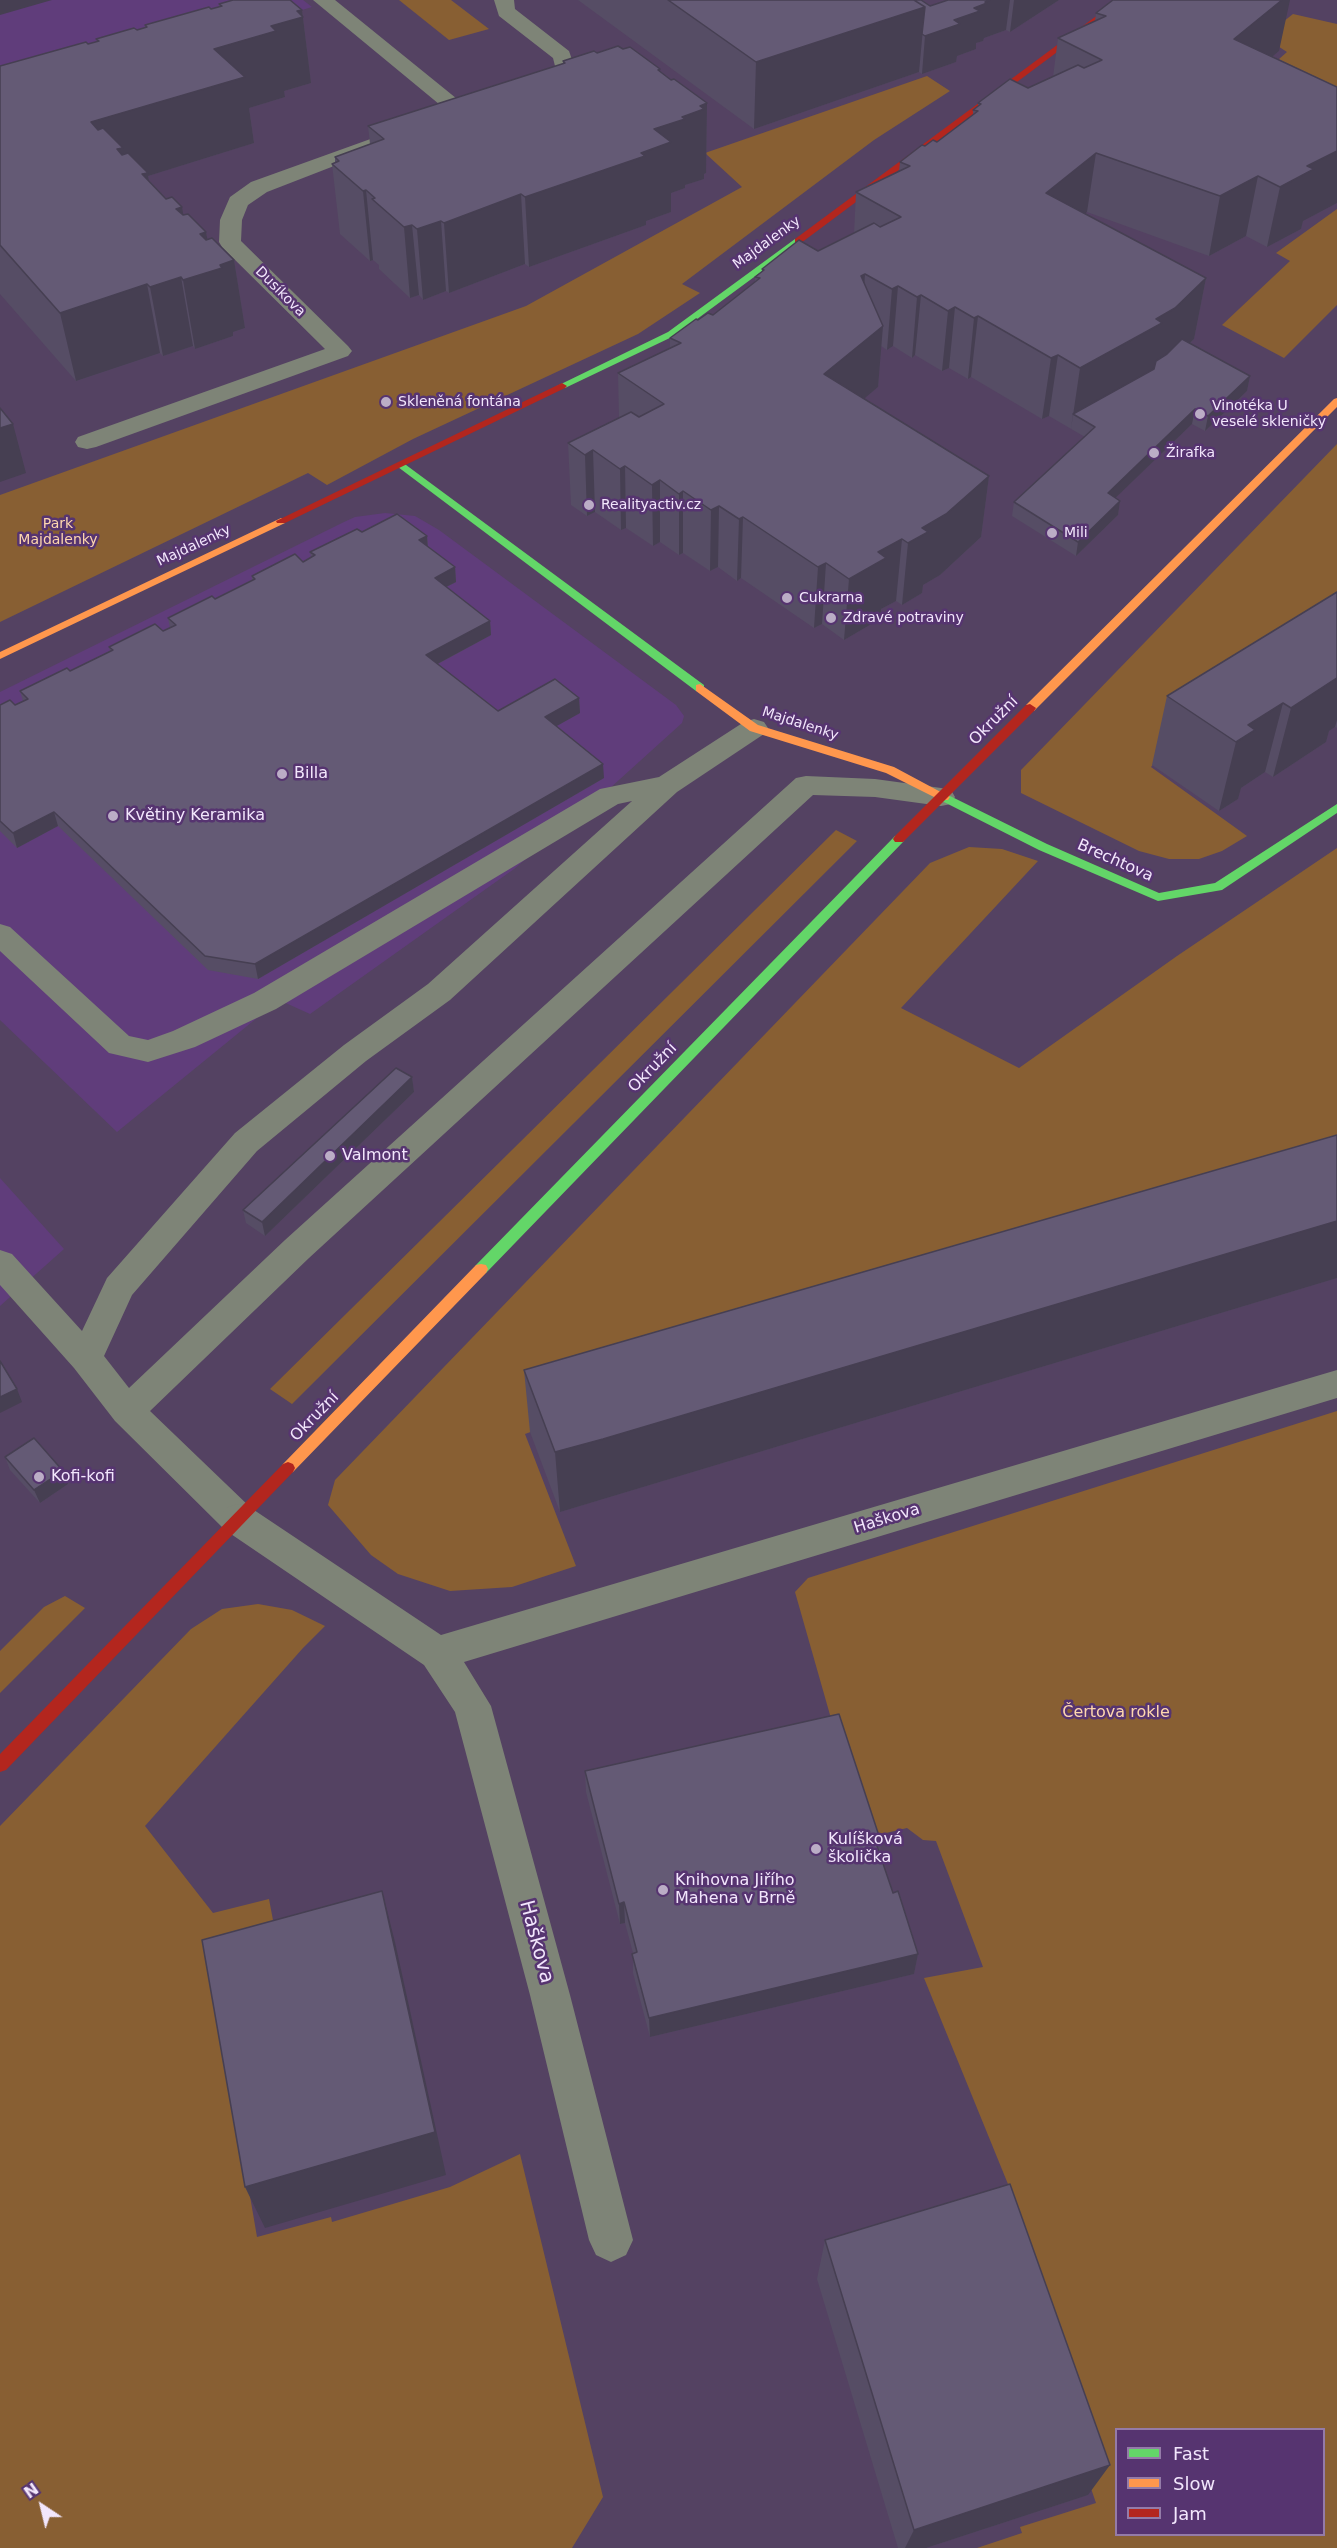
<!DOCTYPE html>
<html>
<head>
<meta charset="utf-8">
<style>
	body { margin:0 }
	#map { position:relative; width:1337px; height:2548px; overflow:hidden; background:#544262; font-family:"DejaVu Sans",sans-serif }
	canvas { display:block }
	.legend { position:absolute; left:1115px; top:2428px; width:210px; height:108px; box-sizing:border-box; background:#563470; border:2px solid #947ba8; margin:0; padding:8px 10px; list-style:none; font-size:18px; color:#f2e6fc }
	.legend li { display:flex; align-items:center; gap:12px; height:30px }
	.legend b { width:30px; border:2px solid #947ba8 }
	.north { position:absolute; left:12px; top:2476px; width:60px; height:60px; -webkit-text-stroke:4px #563470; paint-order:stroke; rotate:325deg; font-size:16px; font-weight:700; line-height:24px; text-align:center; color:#f2e6fc }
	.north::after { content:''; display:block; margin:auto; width:21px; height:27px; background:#f2e6fc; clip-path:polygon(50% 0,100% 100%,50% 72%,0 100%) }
</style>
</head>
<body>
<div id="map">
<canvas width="1337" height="2548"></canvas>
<ul class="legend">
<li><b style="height:8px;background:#63d668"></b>Fast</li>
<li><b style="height:8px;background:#ff974d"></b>Slow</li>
<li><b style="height:8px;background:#b3261e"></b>Jam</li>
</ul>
<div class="north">N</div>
</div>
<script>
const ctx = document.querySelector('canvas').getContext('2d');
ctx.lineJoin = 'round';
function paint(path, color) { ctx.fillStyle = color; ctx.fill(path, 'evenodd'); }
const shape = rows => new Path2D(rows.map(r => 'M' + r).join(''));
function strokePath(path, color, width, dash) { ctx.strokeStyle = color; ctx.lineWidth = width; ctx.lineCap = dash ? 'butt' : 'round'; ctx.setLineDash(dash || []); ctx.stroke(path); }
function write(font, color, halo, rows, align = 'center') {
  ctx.font = font + ' "DejaVu Sans",sans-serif'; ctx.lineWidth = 5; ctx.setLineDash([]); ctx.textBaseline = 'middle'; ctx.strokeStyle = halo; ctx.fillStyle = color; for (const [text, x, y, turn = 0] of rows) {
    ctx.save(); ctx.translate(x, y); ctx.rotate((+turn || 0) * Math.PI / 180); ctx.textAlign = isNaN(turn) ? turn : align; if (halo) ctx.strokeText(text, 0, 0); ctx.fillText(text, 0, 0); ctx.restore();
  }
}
paint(shape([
	[0,0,303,0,312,7,0,101],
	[385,513,415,516,439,530,676,705,684,716,682,723,609,789,514,869,310,1014,279,1000,117,1132,0,1020,0,692,344,522,355,517],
	[0,1178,64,1249,0,1306]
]), '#603d7b');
paint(shape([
	[399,0,451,0,489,29,449,40],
	[1293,14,1337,24,1337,147,1235,98,1287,52,1264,37],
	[927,76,950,91,874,140,682,284,700,293,638,334,413,439,327,485,308,473,0,622,0,495,526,306,742,187,705,153],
	[1337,209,1337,305,1284,358,1222,325,1290,261,1276,253],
	[1337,444,1337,607,1219,680,1151,767,1247,836,1222,851,1199,859,1169,859,1139,851,1021,793,1021,770],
	[836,830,857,841,292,1404,270,1389],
	[969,847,1002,849,1038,861,901,1008,1019,1068,1177,956,1337,848,1337,1139,525,1434,576,1566,512,1587,450,1591,398,1574,371,1555,328,1505,335,1480,930,863],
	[1337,1411,1337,2548,977,2548,1022,2533,1020,2527,1096,2503,1000,2224,1010,2189,924,1978,983,1967,936,1841,923,1840,907,1828,869,1837,836,1736,795,1592,808,1578],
	[1116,2430,1324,2430,1324,2534,1116,2534],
	[65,1596,85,1608,0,1693,0,1651,44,1607],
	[258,1604,292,1610,325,1626,303,1648,145,1826,213,1913,269,1899,282,1968,214,1986,257,2237,331,2217,332,2222,450,2187,520,2154,603,2497,572,2548,0,2548,0,1826,191,1629,222,1609]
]), '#885f33');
paint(shape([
	[754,719,764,722,768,728,764,734,677,792,450,1000,366,1061,257,1151,132,1295,104,1356,129,1388,285,1240,796,778,806,776,875,779,941,788,951,790,955,797,951,804,941,806,875,797,813,795,309,1258,150,1411,251,1508,256,1519,251,1530,238,1534,225,1530,115,1421,74,1368,0,1285,0,1250,12,1254,82,1331,107,1278,235,1133,344,1045,428,984,632,801,618,804,276,1009,195,1047,148,1062,109,1053,0,951,0,924,10,927,129,1036,148,1040,173,1031,254,993,600,789,659,777,744,722,754,719]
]), '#7e8477');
paint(shape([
	[313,0,335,0,467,107,470,111,467,115,433,127,426,125,423,121,426,117,445,109,313,0],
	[494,0,514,0,515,9,569,51,578,77,575,81,542,91,535,89,532,85,535,81,557,74,553,58,499,16,494,0],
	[376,137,383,139,387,143,383,147,267,192,248,205,242,220,241,241,348,346,352,351,348,356,96,447,87,449,78,447,75,442,78,437,325,349,222,247,219,242,220,220,230,197,251,182,376,137],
	[1337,1370,1337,1398,464,1662,491,1706,570,1995,633,2240,626,2255,611,2262,596,2255,589,2240,530,1995,455,1712,424,1665,225,1530,220,1519,225,1508,238,1504,251,1508,441,1635,1337,1370]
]), '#7e8477');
paint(shape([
	[795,239,803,241,674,336,565,388,557,386,668,332,795,239],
	[402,462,704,685,704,691,696,691,398,467,397,465,402,462],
	[944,793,1047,844,1159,893,1215,883,1337,804,1337,813,1222,890,1158,901,1039,850,940,800,940,794,944,793],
	[899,835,905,839,903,842,486,1273,476,1273,474,1269,476,1265,895,836,899,835]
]), '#63d668');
paint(shape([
	[1337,398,1337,407,1034,711,1026,711,1026,705,1334,399,1337,398],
	[281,518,285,519,285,523,0,659,0,652,281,518],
	[700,684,758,725,894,767,950,797,948,800,940,800,886,773,750,731,696,691,696,685,700,684],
	[481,1264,486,1265,488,1269,486,1273,293,1472,288,1474,283,1472,281,1468,283,1464,476,1265,481,1264]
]), '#ff974d');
paint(shape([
	[1118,0,1127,0,801,243,795,243,795,239,1118,0],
	[562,383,567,386,565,388,285,523,277,523,276,521,562,383],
	[1030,704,1036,708,1034,711,903,842,895,842,893,839,895,836,1026,705,1030,704],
	[288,1462,293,1464,295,1468,293,1472,6,1770,0,1772,0,1754,283,1464,288,1462]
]), '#b3261e');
paint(shape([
	[578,0,921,0,930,6,948,0,1059,0,1010,32,1006,30,984,38,983,41,976,43,976,49,957,56,956,62,922,74,919,72,754,129],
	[219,4,302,10,311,83,284,91,285,97,249,108,254,143,148,176,149,181,183,215,206,232,207,239,234,260,245,328,233,332,233,336,195,349,193,346,163,356,160,353,76,381,0,294,0,66,88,44,97,42,96,39,146,28,145,25,219,7],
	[1096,13,1279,51,1272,56,1337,87,1337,203,1303,221,1301,229,1267,247,1246,236,1209,256,1087,212,1085,213,1206,278,1194,339,1190,344,1250,376,1247,391,1205,431,1192,424,1115,498,1120,501,1118,515,1076,556,1012,516,1014,502,1085,437,1049,416,1042,419,971,377,968,379,949,368,942,371,915,355,912,358,893,346,887,350,881,346,878,387,864,398,989,476,981,537,940,575,923,585,922,593,902,605,896,601,881,609,880,619,844,640,822,624,814,628,741,578,737,581,718,567,710,571,683,553,679,555,660,542,653,546,626,528,621,530,595,512,587,516,571,505,568,443,619,418,618,373,670,348,670,338,698,320,713,315,755,282,755,277,762,272,762,269,818,251,854,234,856,192,899,171,900,162,925,146,937,142,973,115,973,110,978,106,978,103,1028,88,1053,77,1058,38,1095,21],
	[623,49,660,69,660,72,707,103,706,173,704,174,704,179,685,185,685,188,671,193,671,212,646,221,646,225,529,267,525,264,449,293,446,291,423,300,419,295,410,298,379,269,379,265,373,260,370,261,340,234,332,164,335,163,335,157,370,144,368,126,563,64,563,61,597,53],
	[362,532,427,536,428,547,455,567,456,582,446,587,490,621,491,635,438,664,498,711,579,698,580,713,556,726,604,778,258,979,208,970,58,826,17,848,0,831,0,705,15,705,23,701,20,691,70,671,110,651,109,647,163,631,170,628,168,618,215,599,252,580,252,576,303,562,311,558,310,552],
	[1337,592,1337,728,1335,727,1329,731,1326,742,1273,777,1265,772,1241,788,1238,799,1219,811,1152,765,1167,696],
	[412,1077,414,1092,265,1236,246,1223,243,1210],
	[1337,1135,1337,1278,560,1512,530,1432,524,1370],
	[5,1457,68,1484,40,1503,10,1470],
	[585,1771,881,1842,880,1853,893,1893,918,1954,914,1974,650,2037,633,1973,633,1953,625,1923,620,1924,586,1792],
	[825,2240,1088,2495,926,2548,898,2548,817,2279]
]), '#564d65');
paint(shape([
	[0,0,52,0,0,15],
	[990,0,1010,0,1006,30,984,38,983,41,976,43,976,49,957,56,956,62,922,74,925,36,954,20,974,8],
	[1014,0,1059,0,1010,32],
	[1282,0,1290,0,1279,51,1223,97,1234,39],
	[925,7,919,72,754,129,756,62],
	[302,10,311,83,284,91,285,97,249,108,254,143,148,176,160,240,91,122,214,49,271,26,297,11],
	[660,69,661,127,682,117,700,106,707,103,706,173,704,174,704,179,685,185,685,188,671,193,671,212,646,221,646,225,529,267,525,197,641,153,658,70],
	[1337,151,1337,203,1303,221,1301,229,1267,247,1280,187,1307,166],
	[1096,153,1087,212,1038,253,1046,193],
	[1258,176,1246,236,1209,256,1220,196],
	[366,190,373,260,370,261,363,191],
	[521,194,525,264,449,293,444,223],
	[182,207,194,275,176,209],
	[441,221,446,291,423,300,417,229],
	[412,225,419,295,410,298,404,227],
	[206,232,213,271,220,265,234,260,245,328,233,332,233,336,195,349,183,280,200,234],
	[865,274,861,334,861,276],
	[181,277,193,346,163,356,150,287],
	[1206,278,1194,339,1164,369,1073,414,1071,429,1080,368,1156,319],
	[147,284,160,353,76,381,60,313],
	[898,286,893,346,887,350,892,289],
	[921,295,915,355,912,358,917,297],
	[955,307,949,368,942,371,948,311],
	[978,316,971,377,968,379,974,318],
	[883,326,878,387,821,435,824,374],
	[1058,355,1049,416,1042,419,1051,358],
	[1250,376,1247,391,1205,431,1208,416],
	[1195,409,1192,424,1105,508,1108,493],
	[13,424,26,473,0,482,0,428],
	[593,450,595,512,587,516,585,455],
	[625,466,626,528,621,530,620,469],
	[989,476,981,537,940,575,923,585,922,593,902,605,908,543,922,528],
	[660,480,660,542,653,546,652,485],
	[683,491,683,553,679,555,679,494],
	[1120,501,1118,515,1076,556,1078,542],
	[719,506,718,567,710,571,711,510],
	[743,517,741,578,737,581,739,519],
	[427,536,428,551,419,540],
	[902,539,896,601,881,609,880,619,844,640,849,579,878,552],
	[826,563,822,624,814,628,818,567],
	[455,567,456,582,436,592,435,578],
	[490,621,491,635,428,669,426,655],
	[1337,674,1337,720,1335,727,1329,731,1326,742,1273,777,1291,708],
	[579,698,580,713,546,732,545,717],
	[1283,703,1265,772,1241,788,1238,799,1219,811,1236,742,1248,725],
	[603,764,604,778,258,979,255,964],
	[54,812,58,826,17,848,13,833],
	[412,1077,414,1092,265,1236,262,1222],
	[1337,1221,1337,1278,560,1512,555,1452],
	[17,1389,22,1402,0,1413,0,1397],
	[63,1471,68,1484,40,1503,34,1490],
	[382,1891,395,1942,446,2175,265,2228,245,2187],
	[624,1902,625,1923,620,1924,619,1904],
	[918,1954,914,1974,650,2037,649,2018],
	[1110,2465,1088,2495,926,2548,905,2548,914,2530]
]), '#463f52');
const building = shape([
	[233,0,290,0,302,10,297,11,303,17,271,26,276,31,214,49,245,77,91,122,98,130,103,128,123,148,117,149,122,155,128,153,148,173,142,174,166,199,172,197,182,207,176,209,183,215,188,214,206,232,200,234,206,240,212,238,234,260,220,265,222,268,183,280,181,277,150,287,147,284,60,313,0,245,0,66,86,42,88,44,99,41,96,39,134,28,137,30,147,27,145,25,209,7,211,9,222,6,219,4,233,0],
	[668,0,914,0,925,7,756,62,668,0],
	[914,0,921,0,930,6,948,0,990,0,985,2,987,3,974,8,980,11,954,20,960,24,925,36,922,34,925,7,914,0],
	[1113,0,1282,0,1234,39,1337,87,1337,151,1307,166,1314,169,1280,187,1258,176,1220,196,1096,153,1046,193,1206,278,1175,308,1156,319,1162,323,1080,368,1058,355,1051,358,978,316,974,318,955,307,948,311,921,295,917,297,898,286,892,289,865,274,861,276,883,326,824,374,989,476,946,514,922,528,928,532,908,543,902,539,878,552,886,558,849,579,826,563,818,567,743,517,739,519,719,506,711,510,683,491,679,494,660,480,652,485,625,466,620,469,593,450,585,455,568,443,631,412,639,417,664,404,618,373,681,343,670,338,696,319,698,320,708,313,713,315,760,278,755,277,764,270,762,269,799,240,818,251,874,223,880,227,901,217,856,192,910,166,900,162,922,145,925,146,933,140,937,142,978,111,973,110,981,104,978,103,1010,79,1028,88,1078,65,1084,68,1102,60,1058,38,1106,16,1096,13,1113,0],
	[618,46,623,49,630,47,660,69,658,70,671,80,674,79,707,103,700,106,704,109,682,117,685,119,654,129,671,142,641,153,645,156,525,197,521,194,444,223,441,221,417,229,412,225,404,227,372,199,375,198,366,190,363,191,332,164,339,161,335,157,384,139,368,126,565,63,563,61,594,51,597,53,618,46],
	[1182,339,1250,376,1208,416,1195,409,1108,493,1120,501,1078,542,1014,502,1095,427,1073,414,1154,369,1156,361,1167,354,1182,339],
	[0,408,13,424,0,428,0,408],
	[397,514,427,536,419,540,455,567,435,578,490,621,426,655,498,711,555,679,579,698,545,717,603,764,255,964,205,956,54,812,13,833,0,821,0,705,10,700,15,705,28,699,20,691,67,668,70,671,113,650,109,647,155,624,163,631,176,625,168,618,212,596,215,599,255,579,252,576,295,554,303,562,315,555,310,552,357,529,362,532,397,514],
	[1337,592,1337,678,1291,708,1283,703,1248,725,1255,730,1236,742,1167,696,1337,592],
	[396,1068,412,1077,262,1222,243,1210,396,1068],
	[1337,1135,1337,1221,603,1439,555,1452,524,1370,1337,1135],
	[0,1361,17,1389,0,1397,0,1361],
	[34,1438,63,1471,34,1490,5,1457,34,1438],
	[839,1714,881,1842,876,1843,893,1893,898,1891,918,1954,649,2018,632,1954,637,1952,624,1902,619,1904,585,1771,839,1714],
	[382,1891,435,2132,245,2187,202,1940,382,1891],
	[1010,2184,1110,2465,914,2530,825,2240,1010,2184]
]);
paint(building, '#645a75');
strokePath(building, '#463f52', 1.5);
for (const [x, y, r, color] of [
	[386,402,6,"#bbadc6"],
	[1200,414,6,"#bbadc6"],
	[1154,453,6,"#bbadc6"],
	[589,505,6,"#bbadc6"],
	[1052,533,6,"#bbadc6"],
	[787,598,6,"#bbadc6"],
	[831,618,6,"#bbadc6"],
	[282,774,6,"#bbadc6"],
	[113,816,6,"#bbadc6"],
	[330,1156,6,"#bbadc6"],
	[39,1477,6,"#bbadc6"],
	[816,1849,6,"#bbadc6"],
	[663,1890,6,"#bbadc6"]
]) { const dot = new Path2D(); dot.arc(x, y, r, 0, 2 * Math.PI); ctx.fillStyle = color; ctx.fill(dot); strokePath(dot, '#563470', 2); }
write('14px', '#f2e6fc', '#563470', [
	["Majdalenky",767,243,-36],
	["Dusíkova",280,292,45],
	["Majdalenky",194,546,-25],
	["Majdalenky",800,724,18]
]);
write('14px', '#f2e6fc', '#563470', [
	["Skleněná fontána",398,402],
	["Vinotéka U",1212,406],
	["veselé skleničky",1212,422],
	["Žirafka",1166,453],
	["Realityactiv.cz",601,505],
	["Mili",1064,533],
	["Cukrarna",799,598],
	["Zdravé potraviny",843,618]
], 'left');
write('14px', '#fed7ae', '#563470', [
	["Park",58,524],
	["Majdalenky",58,540]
]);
write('16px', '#f2e6fc', '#563470', [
	["Okružní",994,721,-45],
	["Brechtova",1115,861,24],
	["Okružní",653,1068,-46],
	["Okružní",315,1417,-46],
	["Haškova",887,1519,-17]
]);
write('16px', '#f2e6fc', '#563470', [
	["Billa",294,774],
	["Květiny Keramika",125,816],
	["Valmont",342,1156],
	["Kofi-kofi",51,1477],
	["Kulíšková",828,1840],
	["školička",828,1858],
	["Knihovna Jiřího",675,1881],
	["Mahena v Brně",675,1899]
], 'left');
write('16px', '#fed7ae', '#563470', [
	["Čertova rokle",1116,1713]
]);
write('20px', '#f2e6fc', '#563470', [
	["Haškova",536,1942,75]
]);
</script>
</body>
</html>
